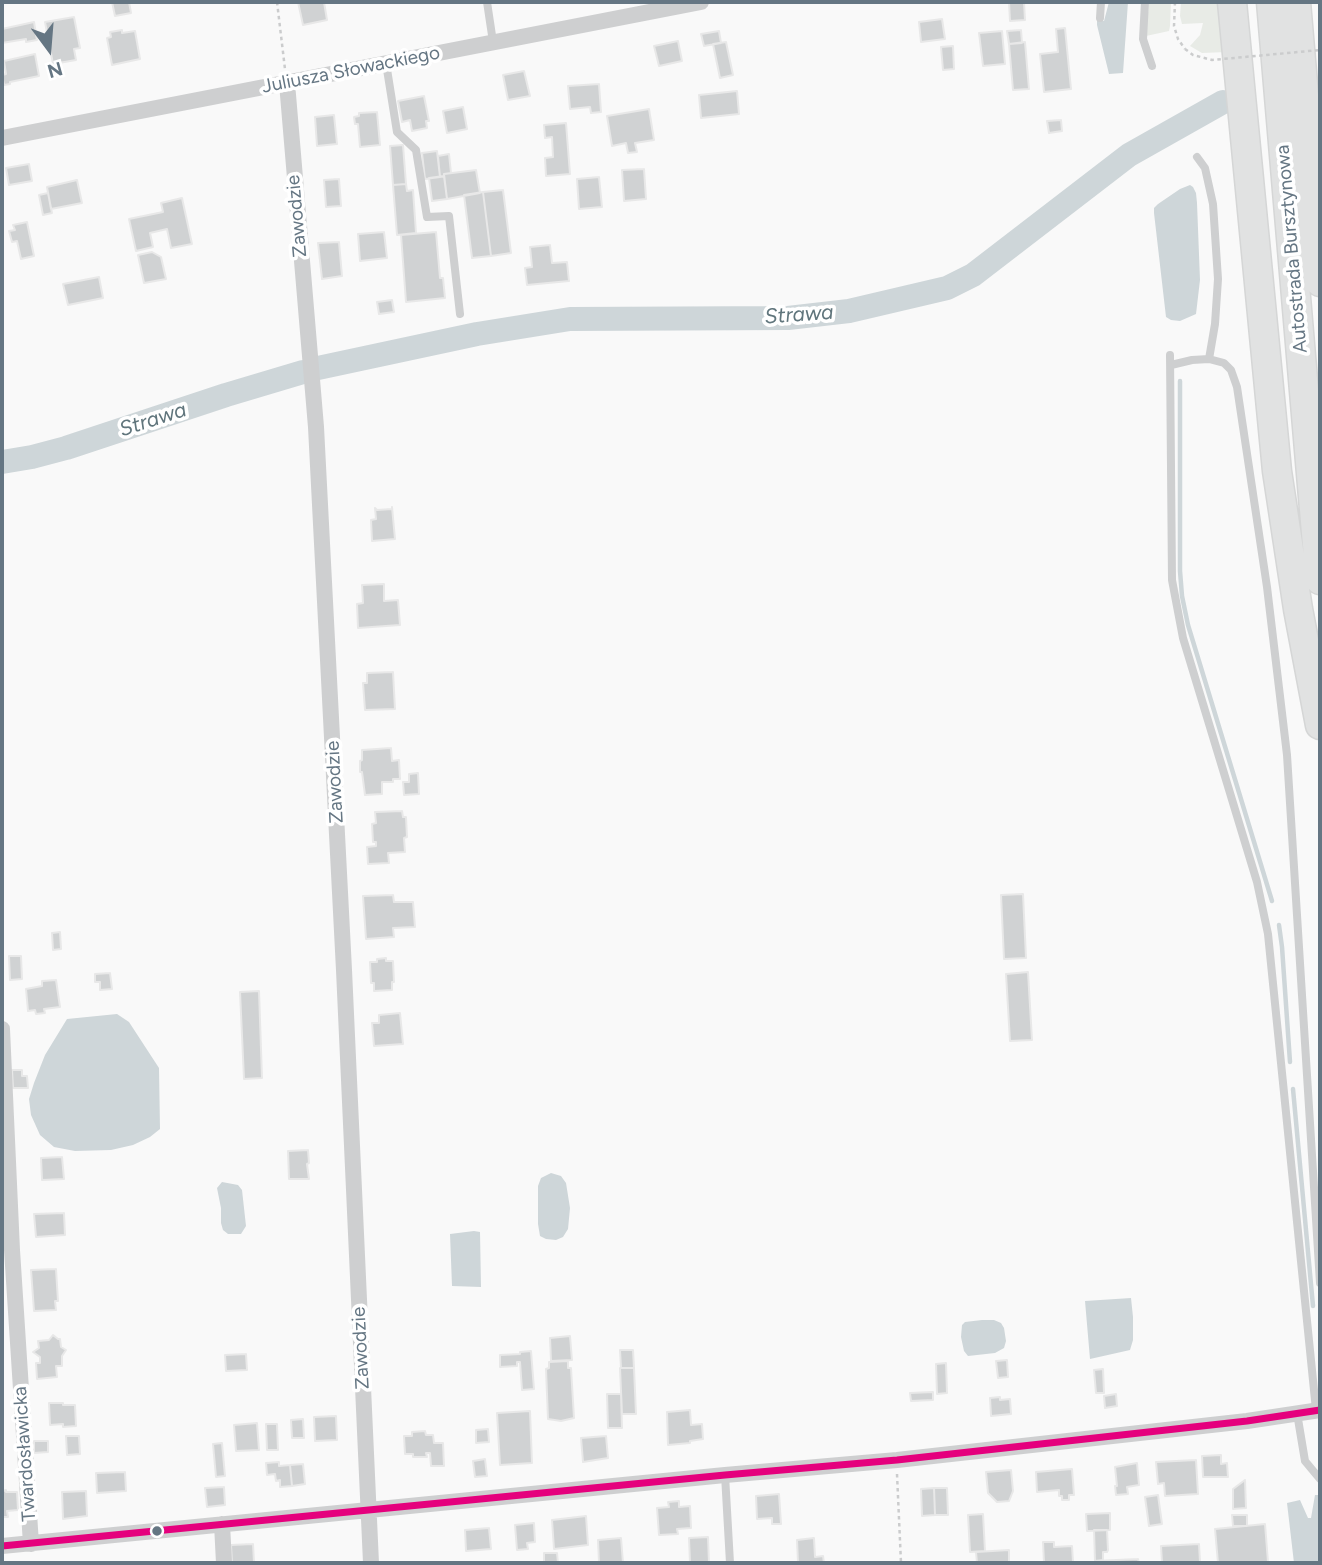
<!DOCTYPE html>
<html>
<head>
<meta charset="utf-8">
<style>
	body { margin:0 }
	#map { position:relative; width:1322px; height:1565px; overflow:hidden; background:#f9f9f9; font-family:Figtree,sans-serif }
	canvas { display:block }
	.frame { position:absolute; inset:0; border:4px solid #657683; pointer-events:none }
	.north { position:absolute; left:14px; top:14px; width:70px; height:70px; -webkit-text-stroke:5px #fff; paint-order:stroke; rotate:164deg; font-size:19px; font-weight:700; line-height:28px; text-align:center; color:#657683 }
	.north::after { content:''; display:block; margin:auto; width:24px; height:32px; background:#657683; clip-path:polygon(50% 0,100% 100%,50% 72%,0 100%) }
</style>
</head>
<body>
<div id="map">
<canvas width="1322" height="1565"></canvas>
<div class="frame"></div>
<div class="north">N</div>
</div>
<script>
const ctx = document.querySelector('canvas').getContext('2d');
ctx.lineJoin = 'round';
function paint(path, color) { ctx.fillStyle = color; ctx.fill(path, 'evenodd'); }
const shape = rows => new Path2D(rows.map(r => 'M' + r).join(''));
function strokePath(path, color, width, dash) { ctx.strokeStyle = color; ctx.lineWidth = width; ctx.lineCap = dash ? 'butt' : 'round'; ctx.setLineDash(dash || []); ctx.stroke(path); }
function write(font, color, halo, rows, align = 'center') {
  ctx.font = font + ' Figtree,sans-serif'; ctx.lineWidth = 7; ctx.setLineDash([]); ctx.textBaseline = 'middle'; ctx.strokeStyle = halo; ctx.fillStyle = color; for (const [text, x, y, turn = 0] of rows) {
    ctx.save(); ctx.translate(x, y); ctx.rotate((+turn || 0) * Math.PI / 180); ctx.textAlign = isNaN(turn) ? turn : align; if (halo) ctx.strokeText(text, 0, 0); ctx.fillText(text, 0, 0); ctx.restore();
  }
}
paint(shape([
	[1149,2,1171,2,1170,26,1169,31,1146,36],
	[1181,2,1222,2,1227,52,1202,53,1190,46,1200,35,1203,23,1182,24,1180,16]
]), '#e8ebe6');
paint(shape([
	[1109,2,1128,2,1123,73,1109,74,1097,25,1097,20,1104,21],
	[1190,185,1193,187,1196,193,1197,203,1200,280,1196,314,1180,321,1171,320,1166,317,1154,213,1154,208,1158,204,1180,189],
	[117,1014,129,1022,159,1068,160,1129,150,1137,133,1145,111,1150,75,1151,54,1147,40,1135,31,1115,29,1099,34,1083,45,1055,67,1019],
	[551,1173,561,1176,566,1183,570,1208,568,1229,563,1237,556,1240,546,1239,540,1236,538,1224,538,1186,541,1178],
	[222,1182,238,1185,242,1190,246,1226,241,1234,228,1234,223,1230,221,1223,221,1208,217,1188],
	[474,1231,480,1232,481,1287,452,1286,450,1234],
	[1131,1298,1133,1317,1133,1340,1130,1350,1090,1359,1085,1301],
	[982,1320,994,1320,1001,1323,1004,1328,1006,1341,1004,1348,995,1353,968,1356,964,1351,961,1337,962,1325,965,1322],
	[1315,1495,1320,1495,1320,1563,1294,1563,1287,1503,1300,1500,1308,1518,1311,1518]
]), '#ced6d9');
strokePath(shape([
	[1180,381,1180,571,1182,596,1188,625,1272,901],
	[1279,925,1282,947,1290,1062],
	[1293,1089,1313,1306]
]), '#ced6d9', 4.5);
strokePath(shape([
	[318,368,477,334,570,319,788,318,849,311,947,288,973,275,1129,155,1223,102],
	[2,462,32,457,66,448,226,395,303,372]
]), '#ced6d9', 24);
const building = shape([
	[112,2,129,2,131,13,115,16,112,2],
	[298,2,324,2,327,20,303,25,298,2],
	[1009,2,1024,2,1025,20,1010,21,1009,2],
	[74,17,80,48,74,49,76,60,53,64,45,22,74,17],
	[942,19,945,39,921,42,919,22,942,19],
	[34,22,37,40,26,42,26,39,2,43,2,29,34,22],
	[1065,28,1071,89,1044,92,1040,54,1058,52,1056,29,1065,28],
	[122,30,122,33,135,31,140,59,112,65,107,38,111,37,110,32,122,30],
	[1021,30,1022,43,1009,44,1007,31,1021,30],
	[719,31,721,43,704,46,701,34,719,31],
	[1002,31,1005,64,983,66,979,33,1002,31],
	[678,41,682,61,659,66,654,46,678,41],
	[726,42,733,75,720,78,713,44,726,42],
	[1025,42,1029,89,1013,90,1009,44,1025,42],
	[953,46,954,69,943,70,941,47,953,46],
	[35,54,39,76,10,82,10,84,4,85,2,75,6,74,4,61,35,54],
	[524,71,530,96,508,100,503,75,524,71],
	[599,84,601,112,591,113,590,107,570,109,568,86,599,84],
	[737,91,739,114,701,118,699,95,737,91],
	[424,96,429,121,426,121,427,128,412,131,410,120,402,122,398,101,424,96],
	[463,107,467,129,447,133,443,111,463,107],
	[649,109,654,140,635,143,637,152,628,153,626,143,612,146,607,116,649,109],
	[377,112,380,145,360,147,358,124,355,124,354,117,359,116,359,113,377,112],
	[334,115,337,144,317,146,315,117,334,115],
	[1061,120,1062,131,1049,133,1047,121,1061,120],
	[566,123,570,174,546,176,545,158,553,157,552,137,545,138,544,125,566,123],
	[403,145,406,184,393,185,390,146,403,145],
	[437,151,440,177,425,179,422,153,437,151],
	[449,154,451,173,444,174,444,176,440,177,438,156,449,154],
	[29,164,32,181,9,185,6,168,29,164],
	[644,169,646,199,624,201,622,170,644,169],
	[476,170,480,193,447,199,444,174,476,170],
	[444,176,447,199,432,201,429,178,444,176],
	[599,177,602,207,579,209,577,179,599,177],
	[339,179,341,206,326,207,324,180,339,179],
	[77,180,82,203,51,209,47,187,77,180],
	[406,184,407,191,413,190,416,233,397,235,393,185,406,184],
	[503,190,511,253,491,256,483,192,503,190],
	[483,192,491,256,472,258,464,195,483,192],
	[48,193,52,213,43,215,39,195,48,193],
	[182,198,192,244,171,248,167,229,150,233,153,247,136,251,129,219,163,212,161,203,182,198],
	[27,222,34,256,21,259,17,241,12,242,9,231,15,230,13,225,27,222],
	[384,232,387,258,360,261,358,234,384,232],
	[436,232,440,278,443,278,445,298,406,302,401,235,436,232],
	[339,242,342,276,322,279,318,243,339,242],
	[550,245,552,263,567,262,569,281,527,285,525,268,532,267,530,247,550,245],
	[152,252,161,257,166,279,144,283,138,255,152,252],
	[99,277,103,298,68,305,63,284,99,277],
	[392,300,394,312,379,314,377,302,392,300],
	[392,507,395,539,372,541,371,520,376,519,375,508,377,510,392,509,392,507],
	[384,584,384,601,398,600,400,625,358,628,357,604,363,603,362,585,384,584],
	[393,672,395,709,365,710,363,683,367,683,367,673,393,672],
	[391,748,392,761,399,760,400,779,393,779,393,782,382,782,382,794,365,795,362,772,360,772,360,761,362,760,362,750,391,748],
	[418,773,419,794,404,795,403,782,409,782,409,774,418,773],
	[402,811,403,817,406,817,407,837,404,838,405,852,388,853,389,863,368,864,367,847,376,846,376,842,373,842,372,824,376,823,375,812,402,811],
	[1023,894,1026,958,1004,959,1001,895,1023,894],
	[393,895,394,902,413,902,415,927,393,928,394,937,366,939,363,896,393,895],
	[60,932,61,949,53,950,52,933,60,932],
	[9,956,21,956,22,979,10,980,9,956],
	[386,958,386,961,393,961,394,982,392,982,392,990,374,991,374,983,371,983,370,962,377,962,377,959,386,958],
	[1028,972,1032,1040,1010,1041,1006,974,1028,972],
	[110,973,112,989,100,990,100,982,95,982,95,974,110,973],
	[56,980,60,1007,44,1009,45,1013,36,1014,35,1010,28,1011,26,989,42,986,42,981,56,980],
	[259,991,262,1078,244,1079,240,992,259,991],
	[400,1013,403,1044,374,1046,372,1023,379,1023,379,1015,400,1013],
	[12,1070,22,1070,22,1076,27,1076,28,1088,13,1088,12,1070],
	[308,1150,309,1163,307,1164,309,1179,289,1179,288,1151,308,1150],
	[62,1157,64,1179,42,1180,41,1158,62,1157],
	[64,1213,65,1235,36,1237,34,1214,64,1213],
	[56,1269,58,1301,55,1301,56,1310,34,1311,31,1270,56,1269],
	[53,1335,58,1339,60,1339,61,1347,66,1350,62,1356,62,1366,56,1366,57,1377,37,1379,36,1363,40,1363,40,1357,33,1352,39,1348,38,1341,49,1340,53,1335],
	[570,1336,572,1360,551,1361,550,1338,570,1336],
	[620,1350,633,1350,634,1368,621,1368,620,1350],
	[531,1351,534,1389,522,1390,520,1362,517,1362,517,1366,500,1367,500,1355,520,1354,520,1352,531,1351],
	[246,1354,247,1370,226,1371,225,1355,246,1354],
	[1007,1360,1008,1377,998,1378,996,1361,1007,1360],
	[568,1361,568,1368,571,1368,574,1418,561,1421,548,1419,546,1369,549,1368,549,1362,568,1361],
	[946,1363,947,1393,937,1394,936,1364,946,1363],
	[620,1368,634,1368,636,1414,622,1414,620,1368],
	[1103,1369,1104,1393,1096,1393,1094,1370,1103,1369],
	[933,1392,933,1400,911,1401,910,1393,933,1392],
	[607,1394,621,1394,622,1428,608,1428,607,1394],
	[1116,1394,1117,1406,1105,1408,1104,1396,1116,1394],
	[1000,1397,1000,1400,1010,1399,1011,1414,991,1416,990,1398,1000,1397],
	[49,1403,63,1403,63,1405,75,1405,76,1426,63,1427,63,1424,50,1425,49,1403],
	[690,1410,691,1425,702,1424,703,1439,690,1441,690,1443,668,1445,667,1412,690,1410],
	[530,1411,532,1463,500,1465,497,1413,530,1411],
	[336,1416,337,1440,315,1441,314,1417,336,1416],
	[303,1419,304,1438,292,1438,291,1420,303,1419],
	[257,1423,259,1450,236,1451,234,1425,257,1423],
	[266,1424,277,1424,278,1450,267,1450,266,1424],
	[488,1429,489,1442,476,1443,476,1430,488,1429],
	[425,1431,426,1435,433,1435,434,1443,443,1443,444,1466,431,1466,430,1453,426,1453,427,1457,413,1457,413,1454,405,1454,404,1436,412,1436,412,1432,425,1431],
	[66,1436,79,1436,80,1454,67,1455,66,1436],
	[606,1436,608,1458,583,1462,581,1438,606,1436],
	[34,1441,48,1441,48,1452,34,1453,34,1441],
	[222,1443,225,1476,216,1477,213,1444,222,1443],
	[1221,1455,1221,1464,1227,1463,1228,1477,1203,1477,1202,1456,1221,1455],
	[485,1459,487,1476,475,1477,473,1461,485,1459],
	[1196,1460,1198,1494,1165,1496,1164,1483,1158,1484,1156,1462,1196,1460],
	[279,1462,279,1466,290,1465,292,1486,280,1487,280,1480,276,1481,275,1474,267,1475,266,1463,279,1462],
	[1137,1463,1139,1485,1127,1487,1128,1494,1116,1495,1115,1486,1117,1486,1115,1467,1137,1463],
	[303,1464,305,1484,292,1486,290,1465,303,1464],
	[1072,1469,1074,1495,1069,1495,1069,1500,1062,1500,1062,1496,1059,1496,1059,1490,1037,1492,1036,1472,1072,1469],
	[1011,1470,1013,1491,1009,1501,997,1502,988,1493,986,1472,1011,1470],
	[125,1472,126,1491,97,1493,96,1473,125,1472],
	[1245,1480,1246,1508,1233,1509,1233,1489,1245,1480],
	[224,1487,225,1505,207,1507,205,1488,224,1487],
	[934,1488,935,1515,922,1516,921,1489,934,1488],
	[934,1488,947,1488,948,1515,935,1515,934,1488],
	[6,1490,6,1492,17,1492,18,1510,7,1511,8,1517,2,1517,2,1491,6,1490],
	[86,1491,87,1516,63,1519,62,1492,86,1491],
	[779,1494,781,1524,772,1524,772,1518,757,1519,756,1496,779,1494],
	[1158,1495,1162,1524,1149,1526,1145,1497,1158,1495],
	[679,1501,679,1507,690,1506,691,1528,677,1529,678,1534,659,1535,657,1508,669,1507,668,1502,679,1501],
	[1110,1513,1110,1530,1087,1531,1086,1514,1110,1513],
	[983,1514,985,1551,970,1552,968,1515,983,1514],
	[1232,1515,1247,1515,1247,1526,1233,1526,1232,1515],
	[586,1516,588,1545,554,1549,552,1520,586,1516],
	[534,1523,535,1542,527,1543,528,1549,517,1550,515,1525,534,1523],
	[1265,1524,1268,1562,1218,1563,1215,1529,1265,1524],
	[489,1528,491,1549,466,1551,465,1530,489,1528],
	[1094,1530,1107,1530,1108,1550,1107,1552,1103,1552,1103,1560,1095,1561,1094,1530],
	[708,1537,709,1563,690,1563,689,1538,708,1537],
	[621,1538,623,1563,599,1563,598,1540,621,1538],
	[814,1538,815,1557,823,1556,824,1563,798,1563,797,1540,814,1538],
	[1043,1542,1054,1542,1054,1547,1072,1546,1073,1562,1044,1563,1043,1542],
	[253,1544,254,1563,232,1563,231,1545,253,1544],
	[1199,1544,1200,1562,1162,1563,1161,1546,1199,1544],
	[1009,1550,1009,1563,977,1563,976,1552,1009,1550],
	[544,1553,557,1553,558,1563,544,1563,544,1553],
	[1138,1559,1139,1563,1094,1563,1095,1561,1138,1559]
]);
paint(building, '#d0d2d3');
strokePath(building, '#e8e8e8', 2);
const motorway = shape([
	[1232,2,1277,471,1298,609,1320,725],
	[1271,2,1320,580],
	[1296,2,1320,282]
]);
strokePath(motorway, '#d5d6d6', 31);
strokePath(shape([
	[277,2,285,69],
	[1175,2,1174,26,1178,39,1185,49],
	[897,1474,901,1563]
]), '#cbcccd', 2.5, [3.5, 3.5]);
strokePath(shape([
	[487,2,493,42],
	[1145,2,1143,39,1152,66],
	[1100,18,1101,2],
	[386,63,397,132,416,150,427,217,449,216,460,314],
	[1197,157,1205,168,1213,204,1218,279,1215,324,1209,359],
	[1170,355,1172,580,1183,638,1257,882,1268,934,1316,1410],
	[1171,365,1192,360,1209,359,1224,363,1231,370,1237,387,1267,587,1287,755,1320,1283],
	[1297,1413,1305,1461,1320,1479],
	[725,1475,730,1563]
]), '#cecfd0', 8);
strokePath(shape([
	[287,83,316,427,344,970,371,1563],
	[2,138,701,2],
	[2,1029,12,1250,31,1544],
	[222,1524,224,1563],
	[2,1546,725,1475,897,1460,1247,1421,1320,1410]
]), '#cecfd0', 16);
strokePath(motorway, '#e1e2e2', 28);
strokePath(shape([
	[1185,49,1193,55,1212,60,1320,50]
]), '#cbcccd', 2.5, [3.5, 3.5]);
strokePath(shape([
	[2,1546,725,1475,897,1460,1247,1421,1320,1410]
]), '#e5007d', 7);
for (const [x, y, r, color] of [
	[157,1531,6,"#657683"]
]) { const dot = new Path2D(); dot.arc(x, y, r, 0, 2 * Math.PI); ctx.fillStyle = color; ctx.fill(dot); strokePath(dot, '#fff', 2.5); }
write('19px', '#657683', '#fff', [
	["Juliusza Słowackiego",351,70,-11],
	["Zawodzie",297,216,-95],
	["Autostrada Bursztynowa",1292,249,-95],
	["Zawodzie",335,782,-93],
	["Zawodzie",361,1348,-93],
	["Twardosławicka",25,1454,-94]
]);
write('italic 21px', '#60757c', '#fff', [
	["Strawa",799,315,-4],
	["Strawa",153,420,-18]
]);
</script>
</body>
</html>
